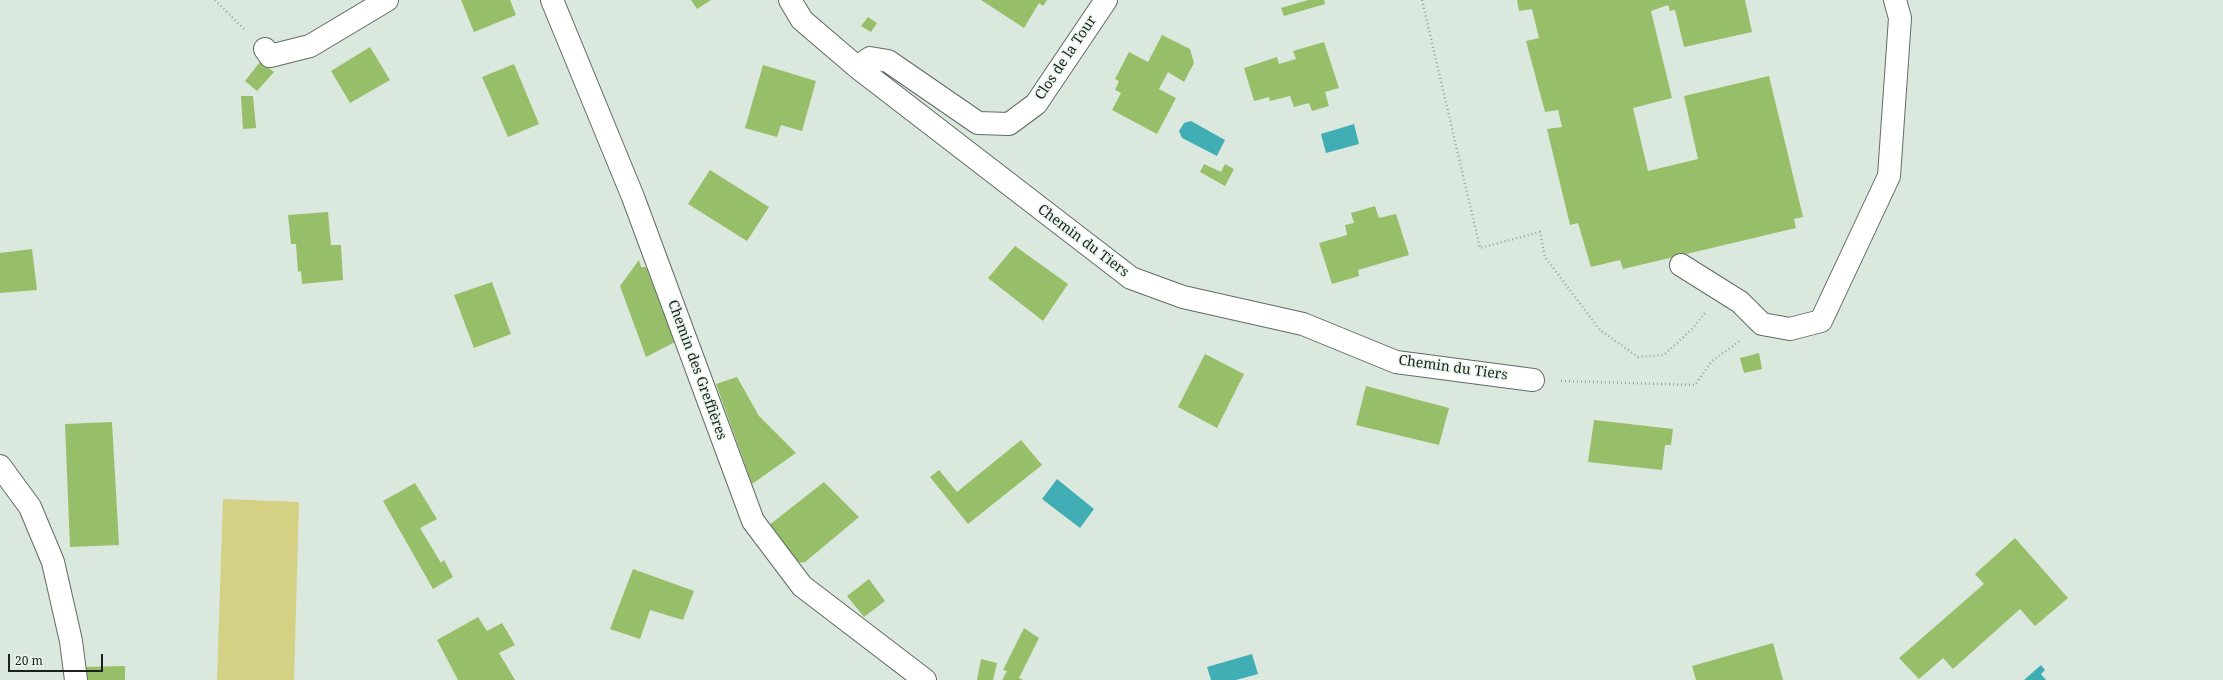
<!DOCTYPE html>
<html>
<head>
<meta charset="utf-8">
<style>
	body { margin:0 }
	#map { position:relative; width:2223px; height:680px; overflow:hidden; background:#dbe8de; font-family:"Noto Serif",serif }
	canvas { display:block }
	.scale { position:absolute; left:8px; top:654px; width:95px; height:18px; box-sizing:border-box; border:2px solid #1c211e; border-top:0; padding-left:5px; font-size:12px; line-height:14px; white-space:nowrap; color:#1c211e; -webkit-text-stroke:3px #e8f5eb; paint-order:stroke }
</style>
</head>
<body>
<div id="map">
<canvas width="2223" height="680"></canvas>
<div class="scale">20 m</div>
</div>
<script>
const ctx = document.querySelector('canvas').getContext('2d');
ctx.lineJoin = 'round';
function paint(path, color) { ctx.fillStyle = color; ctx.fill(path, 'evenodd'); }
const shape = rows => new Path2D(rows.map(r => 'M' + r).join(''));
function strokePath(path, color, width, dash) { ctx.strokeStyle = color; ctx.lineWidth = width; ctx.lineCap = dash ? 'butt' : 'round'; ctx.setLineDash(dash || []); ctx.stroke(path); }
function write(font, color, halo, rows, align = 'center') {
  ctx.font = font + ' "Noto Serif",serif'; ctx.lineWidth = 3; ctx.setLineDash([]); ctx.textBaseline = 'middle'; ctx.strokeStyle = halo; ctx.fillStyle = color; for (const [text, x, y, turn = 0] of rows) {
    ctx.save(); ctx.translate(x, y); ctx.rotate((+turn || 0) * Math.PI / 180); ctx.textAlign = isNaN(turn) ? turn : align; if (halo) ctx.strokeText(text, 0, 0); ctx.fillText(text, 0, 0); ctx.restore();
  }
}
paint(shape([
	[223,499,299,502,294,680,217,680]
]), '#d4d084');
paint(shape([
	[1191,121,1225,140,1217,156,1182,138,1179,131,1184,123],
	[1354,124,1359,144,1326,153,1321,134],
	[1057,479,1094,509,1080,528,1042,499],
	[1252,654,1258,674,1236,680,1211,680,1207,667],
	[2041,665,2045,670,2041,674,2046,680,2024,680]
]), '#41aeb6');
paint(shape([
	[461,0,510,0,516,15,474,32],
	[691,0,711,0,697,9],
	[981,0,1047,0,1043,6,1039,3,1024,28],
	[1308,0,1324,0,1325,4,1284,16,1281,8],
	[1517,0,1745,0,1752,32,1684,47,1675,10,1670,11,1668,5,1651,11,1672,98,1633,108,1648,171,1698,159,1684,96,1769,76,1803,217,1794,219,1796,228,1623,269,1620,260,1591,267,1578,223,1570,225,1547,129,1562,127,1558,110,1545,112,1526,41,1539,38,1532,9,1519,11],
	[868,17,877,23,871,32,861,26],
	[1162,35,1190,49,1194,63,1184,82,1168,72,1159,89,1176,98,1157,134,1112,110,1121,93,1115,90,1119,81,1115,79,1129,52,1148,62],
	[1324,42,1339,88,1325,92,1329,106,1312,111,1309,103,1294,107,1290,96,1270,101,1269,97,1254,101,1244,68,1277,57,1279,64,1296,59,1293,51],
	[370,47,390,80,350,103,331,71],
	[260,62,274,72,257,91,245,81],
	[514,64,539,124,508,137,482,77],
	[763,65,816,81,802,131,781,125,777,137,745,128],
	[241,96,253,96,256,128,243,129],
	[1204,164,1221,172,1225,164,1234,169,1225,186,1200,172],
	[710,170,769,207,747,241,688,204],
	[1375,206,1379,218,1396,214,1409,255,1358,270,1359,276,1332,284,1319,243,1347,235,1345,225,1354,223,1351,213],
	[328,212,331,245,341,245,343,280,302,284,301,271,298,272,296,244,291,244,288,215],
	[1015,246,1068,284,1043,321,988,278],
	[32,249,37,290,0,293,0,253],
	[639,260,641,267,646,267,675,342,646,357,620,286],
	[492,282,511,334,474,348,454,295],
	[1759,353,1762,369,1744,373,1740,358],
	[1205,354,1244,374,1217,428,1178,407],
	[737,377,759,416,796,453,752,484,716,384],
	[1366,386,1449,408,1439,445,1356,425],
	[1594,420,1673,429,1671,445,1665,445,1662,470,1588,462],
	[112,422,119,545,70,547,65,424],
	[1021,440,1042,465,968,524,930,477,939,470,957,492],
	[824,482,859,517,805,562,798,563,768,526],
	[415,483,437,519,420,528,441,563,444,560,453,577,433,589,383,501],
	[2015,538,2068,598,2035,626,2020,609,1953,669,1943,658,1919,679,1899,658,1984,584,1975,574],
	[633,569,694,591,683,620,650,610,640,639,610,629],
	[869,579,885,601,864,617,847,596],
	[478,617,487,631,502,623,515,645,499,653,515,680,458,680,437,640],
	[1024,628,1039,638,1019,678,1023,680,1002,680,1007,671,1003,670],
	[1773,643,1783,680,1696,680,1692,666],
	[981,659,997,663,993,680,977,680],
	[125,666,125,680,88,680,85,667]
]), '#97bf69');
const minor = shape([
	[552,0,633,197,753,521,802,586,925,680],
	[790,0,802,20,857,67,1131,278,1183,297,1303,324,1396,362,1533,380],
	[265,49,270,56,310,46,387,0],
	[857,67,870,58,888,61,978,123,1009,124,1036,104,1106,0],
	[1681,265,1740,302,1762,324,1790,329,1821,321,1889,176,1900,18,1895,0],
	[0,466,30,507,53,562,71,641,76,680]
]);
strokePath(minor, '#606c63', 24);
strokePath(shape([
	[215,0,245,30],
	[1422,0,1480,248,1540,232,1545,257,1600,330,1638,357,1664,355,1692,329,1705,313],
	[1561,381,1695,385,1712,361,1741,340]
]), '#9ba59e', 2.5, [1, 3]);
strokePath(minor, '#fff', 22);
write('14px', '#1c211e', '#e8f5eb', [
	["Clos de la Tour",1066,58,-56],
	["Chemin du Tiers",1083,241,37],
	["Chemin du Tiers",1453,368,8],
	["Chemin des Greffières",697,370,70]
]);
</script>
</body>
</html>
